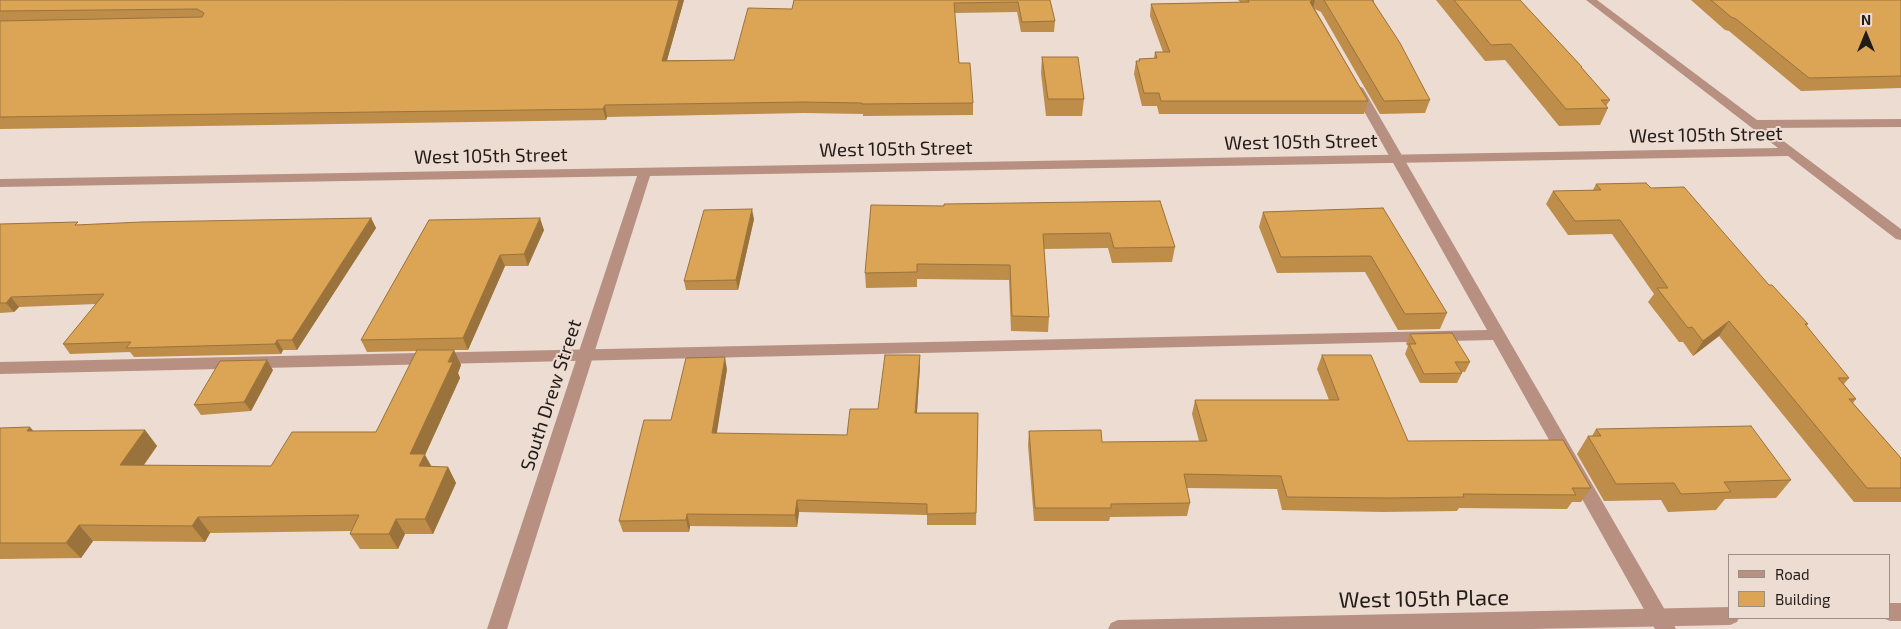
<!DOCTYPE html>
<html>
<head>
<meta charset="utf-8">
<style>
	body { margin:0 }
	#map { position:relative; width:1901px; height:629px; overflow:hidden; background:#eddcd2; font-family:"Exo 2",sans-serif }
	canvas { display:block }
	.legend { position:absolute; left:1728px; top:554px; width:162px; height:65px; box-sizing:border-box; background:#eddcd2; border:1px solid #9c8f88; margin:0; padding:6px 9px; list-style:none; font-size:15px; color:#221c18 }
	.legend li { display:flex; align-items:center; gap:10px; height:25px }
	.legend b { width:25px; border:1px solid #9c8f88 }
	.north { position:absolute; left:1841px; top:10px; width:50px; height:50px; -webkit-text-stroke:4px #eddcd2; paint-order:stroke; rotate:0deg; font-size:14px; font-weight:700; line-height:20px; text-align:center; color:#221c18 }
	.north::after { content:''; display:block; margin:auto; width:18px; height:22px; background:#221c18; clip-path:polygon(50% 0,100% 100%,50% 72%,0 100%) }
</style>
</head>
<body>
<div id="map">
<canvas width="1901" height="629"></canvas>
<ul class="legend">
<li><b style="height:6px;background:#b89082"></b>Road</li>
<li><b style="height:14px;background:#dca455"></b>Building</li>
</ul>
<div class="north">N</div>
</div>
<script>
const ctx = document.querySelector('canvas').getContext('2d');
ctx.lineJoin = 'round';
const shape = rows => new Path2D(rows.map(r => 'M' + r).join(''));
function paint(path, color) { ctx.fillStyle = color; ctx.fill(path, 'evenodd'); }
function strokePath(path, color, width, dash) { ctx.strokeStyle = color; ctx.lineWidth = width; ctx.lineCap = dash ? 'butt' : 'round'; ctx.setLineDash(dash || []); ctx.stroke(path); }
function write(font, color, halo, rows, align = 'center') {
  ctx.font = font + ' "Exo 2",sans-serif'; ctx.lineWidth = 4; ctx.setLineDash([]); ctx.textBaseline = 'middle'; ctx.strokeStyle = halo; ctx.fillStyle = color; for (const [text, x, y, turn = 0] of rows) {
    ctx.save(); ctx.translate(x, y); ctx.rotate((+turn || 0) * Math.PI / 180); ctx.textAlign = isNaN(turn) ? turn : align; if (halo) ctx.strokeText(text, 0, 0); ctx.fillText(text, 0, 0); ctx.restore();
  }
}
paint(shape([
	[1357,85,1363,88,1676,629,1655,629,1493,340,0,374,0,362,1487,330,1351,88,1357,85]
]), '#b89082');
paint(shape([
	[1586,0,1597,0,1757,120,1901,119,1901,127,1766,128,1901,229,1901,240,1896,239,1788,156,650,176,507,629,487,629,637,176,0,187,0,179,1778,148,1586,0],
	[1890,603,1901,603,1901,621,1890,621,1883,618,1890,618,1890,603],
	[1730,607,1730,618,1739,618,1737,622,1730,625,1531,629,1108,629,1111,623,1118,620,1730,607]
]), '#b89082');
paint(shape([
	[0,0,684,0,667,60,734,60,792,9,794,0,1050,0,1055,21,1054,32,1021,32,1017,12,954,13,959,63,973,103,973,115,863,116,863,114,804,113,607,117,606,120,0,129],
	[1238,0,1374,0,1374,3,1430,100,1425,113,1380,114,1321,12,1315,9,1368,101,1364,114,1159,114,1157,106,1142,106,1134,74,1136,61,1139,61,1139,59,1154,58,1155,52,1163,52,1150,16,1151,4,1240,2],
	[1436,0,1520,0,1582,67,1582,68,1610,100,1606,106,1608,108,1600,125,1559,126,1505,60,1485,61],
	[1691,0,1901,0,1901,88,1801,91,1729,31,1725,30],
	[1042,57,1084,99,1082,116,1046,116,1041,73],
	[1596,184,1651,188,1769,285,1808,324,1806,326,1849,378,1844,384,1856,399,1853,403,1901,458,1901,502,1854,502,1719,336,1693,356,1683,342,1679,342,1648,302,1654,294,1612,234,1568,235,1546,204,1553,191,1593,190],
	[1160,201,1175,247,1172,262,1112,263,1108,248,1044,249,1049,317,1048,332,1011,331,1009,280,917,279,917,287,866,288,865,273,944,206],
	[1383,208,1447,313,1440,329,1398,330,1365,272,1277,273,1259,227,1263,212],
	[371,218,376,228,297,350,283,350,281,354,134,357,130,352,70,354,63,344,96,304,19,307,14,312,0,313,0,224,80,225],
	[754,219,738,290,686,290,684,281],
	[429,220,544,230,528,266,505,266,468,350,454,350,461,365,458,373,460,378,425,455,432,467,448,467,456,483,433,534,405,534,398,549,360,549,350,534,351,531,210,533,205,542,93,541,81,558,0,559,0,428,34,431,145,430,157,446,144,465,271,466,376,432,417,351,367,352,361,340],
	[1410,334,1470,362,1465,372,1461,372,1462,373,1457,383,1420,383,1405,354,1408,346,1406,344],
	[1322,355,1408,441,1591,488,1581,502,1572,502,1567,509,1459,508,1457,511,1383,512,1282,510,1277,489,1187,488,1190,503,1187,516,1110,517,1109,521,1034,521,1028,445,1029,431,1102,442,1199,441,1192,414,1195,400,1329,400,1317,369],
	[920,366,917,413,978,413,976,525,927,525,927,515,799,512,797,527,690,526,689,532,623,532,619,521,671,420,727,369,716,434,847,435,878,409],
	[273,370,251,411,201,415,194,405],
	[1596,429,1791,480,1776,498,1725,499,1716,510,1668,512,1661,500,1604,501,1577,454,1588,436,1592,436]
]), '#bd8d49');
paint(shape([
	[679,0,684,0,664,71,662,61],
	[1312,0,1315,0,1313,8,1310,2],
	[605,105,607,117,606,120,603,109],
	[752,209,754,219,738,290,736,280],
	[371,218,376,228,297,350,292,340],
	[540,218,544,230,528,266,524,254],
	[500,255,505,266,468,350,463,338],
	[11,297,19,307,14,312,6,303],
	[1729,321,1719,336,1693,356,1703,341],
	[277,340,283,350,281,354,275,344],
	[454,350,461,365,458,373,460,378,425,455,433,470,427,482,410,454],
	[920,355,920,366,916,425,915,413],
	[725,357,727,369,715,445,712,433],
	[267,360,273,370,251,411,244,402],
	[30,427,44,443,27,431],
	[145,430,157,446,133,480,120,465],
	[448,467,456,483,433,534,425,519],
	[797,500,799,512,797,527,795,515],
	[687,514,690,526,689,532,686,520],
	[198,517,210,533,205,542,192,526],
	[396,519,405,534,398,549,389,534],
	[79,525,93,541,81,558,66,543]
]), '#9a733c');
const building = shape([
	[0,0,679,0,662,61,734,60,748,8,792,9,794,0,1050,0,1055,21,1022,22,1018,2,954,3,959,63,970,63,973,103,862,104,862,103,803,102,605,105,603,109,0,117,0,21,202,17,204,13,197,9,0,11,0,0],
	[1248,0,1312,0,1310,2,1368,101,1161,101,1159,93,1144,93,1136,61,1140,61,1139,59,1157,58,1155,52,1170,52,1151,4,1249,2,1248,0],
	[1324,0,1372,0,1400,43,1430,100,1384,101,1324,0],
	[1454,0,1520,0,1582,67,1581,67,1610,100,1601,100,1608,108,1566,109,1511,44,1491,45,1454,0],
	[1711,0,1901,0,1901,76,1809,78,1736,19,1731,17,1711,0],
	[1042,57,1078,57,1084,99,1048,99,1042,57],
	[1646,183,1651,188,1684,187,1769,285,1772,285,1808,324,1805,324,1849,378,1838,378,1856,399,1849,399,1901,458,1901,488,1867,488,1729,321,1703,341,1692,327,1688,328,1657,288,1668,288,1620,220,1575,221,1553,191,1601,190,1596,184,1646,183],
	[1160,201,1175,247,1114,248,1110,233,1043,234,1049,317,1012,316,1010,265,917,264,917,272,865,273,871,205,944,206,944,204,1160,201],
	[1383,208,1447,313,1405,314,1371,256,1281,257,1263,212,1383,208],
	[752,209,736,280,684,281,704,210,752,209],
	[371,218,292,340,277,340,275,344,126,348,131,342,63,344,104,294,11,297,6,303,0,303,0,224,78,222,75,225,142,222,371,218],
	[540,218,524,254,500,255,463,338,361,340,429,220,540,218],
	[1452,333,1470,362,1455,362,1462,373,1424,374,1409,344,1416,344,1410,334,1452,333],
	[417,350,454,350,448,362,453,362,410,454,425,454,419,466,448,467,425,519,396,519,389,534,350,534,359,515,198,517,192,526,79,525,66,543,0,543,0,428,30,427,27,431,145,430,120,465,271,466,292,432,376,432,417,350],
	[885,355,920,355,915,413,978,413,976,513,927,514,927,504,797,500,795,515,687,514,686,520,619,521,644,420,671,420,686,358,725,357,712,433,847,435,850,409,878,409,885,355],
	[1322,355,1371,355,1408,441,1563,440,1591,488,1572,488,1576,495,1463,494,1464,497,1389,498,1287,497,1281,476,1184,474,1190,503,1111,504,1111,508,1035,508,1029,431,1101,430,1102,442,1207,441,1195,400,1339,400,1322,355],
	[267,360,244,402,194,405,220,361,267,360],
	[1751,426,1791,480,1724,482,1731,492,1681,494,1674,483,1616,484,1588,436,1601,436,1596,429,1751,426]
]);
paint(building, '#dca455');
strokePath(building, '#9a733c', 1);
write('19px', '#221c18', '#eddcd2', [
	["West 105th Street",1706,135,-1],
	["West 105th Street",1301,142,-1],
	["West 105th Street",896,149,-1],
	["West 105th Street",491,156,-1],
	["South Drew Street",551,395,-72]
]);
write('22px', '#221c18', '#eddcd2', [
	["West 105th Place",1424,599,-1]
]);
</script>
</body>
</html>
